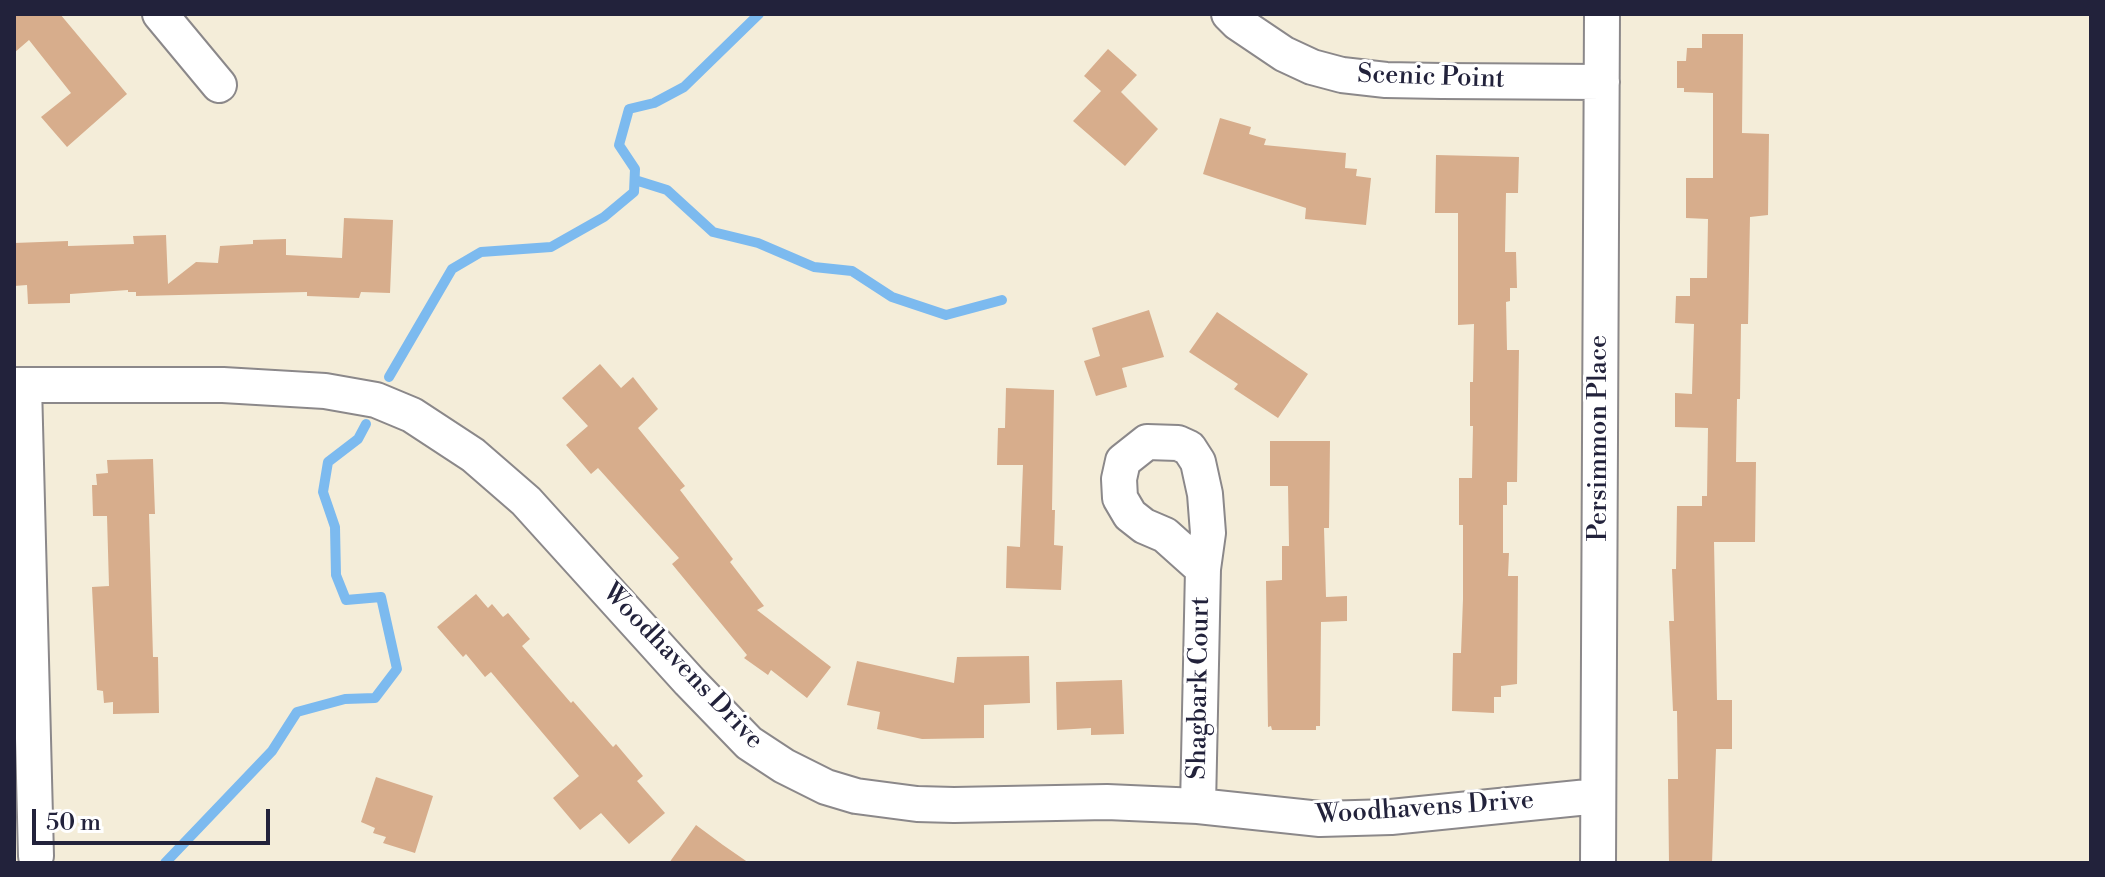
<!DOCTYPE html>
<html>
<head>
<meta charset="utf-8">
<style>
	body { margin:0 }
	#map { position:relative; width:2105px; height:877px; overflow:hidden; background:#f4edd9; font-family:"Libre Bodoni",serif }
	canvas { display:block }
	.frame { position:absolute; inset:0; border:16px solid #22223b; pointer-events:none }
	.scale { position:absolute; left:32px; top:809px; width:238px; height:36px; box-sizing:border-box; border:4px solid #22223b; border-top:0; padding-left:10px; font-size:24px; line-height:28px; white-space:nowrap; color:#22223b; -webkit-text-stroke:6px #fff; paint-order:stroke }
</style>
</head>
<body>
<div id="map">
<canvas width="2105" height="877"></canvas>
<div class="frame"></div>
<div class="scale">50 m</div>
</div>
<script>
const ctx = document.querySelector('canvas').getContext('2d');
ctx.lineJoin = 'round';
const shape = rows => new Path2D(rows.map(r => 'M' + r).join(''));
function strokePath(path, color, width, dash) { ctx.strokeStyle = color; ctx.lineWidth = width; ctx.lineCap = dash ? 'butt' : 'round'; ctx.setLineDash(dash || []); ctx.stroke(path); }
function paint(path, color) { ctx.fillStyle = color; ctx.fill(path, 'evenodd'); }
function write(font, color, halo, rows, align = 'center') {
  ctx.font = font + ' "Libre Bodoni",serif'; ctx.lineWidth = 6; ctx.setLineDash([]); ctx.textBaseline = 'middle'; ctx.strokeStyle = halo; ctx.fillStyle = color; for (const [text, x, y, turn = 0] of rows) {
    ctx.save(); ctx.translate(x, y); ctx.rotate((+turn || 0) * Math.PI / 180); ctx.textAlign = isNaN(turn) ? turn : align; if (halo) ctx.strokeText(text, 0, 0); ctx.fillText(text, 0, 0); ctx.restore();
  }
}
strokePath(shape([
	[635,180,667,190,713,232,758,243,814,267,852,271,892,297,946,315,1002,300],
	[389,377,452,269,481,252,551,247,604,217,634,192,635,169,619,145,629,109,654,103,684,87,759,14],
	[165,863,272,751,297,712,345,699,375,698,397,669,381,597,346,600,336,575,335,527,323,492,328,462,358,439,366,424]
]), '#7cbaef', 10);
paint(shape([
	[14,14,60,14,127,94,67,147,41,117,71,93,29,40,14,53],
	[1702,34,1743,34,1742,133,1769,134,1768,215,1750,217,1748,324,1741,324,1740,399,1737,399,1736,462,1756,462,1755,542,1714,542,1717,700,1732,700,1732,749,1716,749,1712,863,1669,863,1668,779,1678,779,1677,711,1673,711,1669,621,1674,621,1672,569,1676,569,1677,506,1702,506,1702,496,1707,496,1708,428,1675,427,1675,393,1692,394,1694,324,1675,323,1676,296,1690,296,1690,278,1707,278,1708,219,1686,218,1686,178,1713,178,1713,93,1684,92,1684,88,1677,88,1677,61,1686,61,1687,48,1702,48],
	[1108,49,1137,75,1121,92,1158,129,1125,166,1073,121,1101,91,1084,76],
	[1220,118,1251,127,1249,134,1266,139,1264,145,1346,153,1345,168,1357,169,1356,176,1371,178,1366,225,1305,219,1306,208,1203,174],
	[1436,155,1519,157,1518,193,1506,193,1505,252,1516,252,1517,288,1510,288,1510,301,1506,302,1507,350,1519,350,1517,482,1507,482,1507,505,1503,505,1503,553,1509,553,1508,576,1518,576,1517,684,1501,686,1501,697,1494,697,1494,713,1452,711,1453,653,1461,653,1463,599,1463,525,1459,525,1459,478,1472,478,1473,426,1470,426,1470,382,1473,382,1474,324,1458,325,1458,213,1435,213],
	[344,218,393,220,390,293,361,292,359,298,307,296,307,292,136,296,136,292,128,292,128,290,70,294,70,303,28,304,27,285,14,286,14,243,68,241,68,246,134,244,133,236,166,235,168,284,196,262,218,263,220,246,253,244,253,240,286,239,286,255,342,258],
	[1149,310,1164,357,1122,368,1127,387,1096,396,1084,361,1100,356,1092,328],
	[1217,312,1308,374,1278,418,1234,389,1238,384,1189,352],
	[600,364,621,388,633,377,658,409,638,428,685,486,680,490,733,559,730,562,764,606,757,610,831,667,807,698,771,670,768,675,744,658,747,655,672,564,679,558,598,468,591,474,566,445,588,426,562,398],
	[1006,388,1054,390,1052,510,1055,510,1054,545,1063,546,1061,590,1006,588,1007,546,1020,547,1023,465,997,465,998,428,1005,428],
	[1270,441,1330,441,1329,528,1324,528,1326,597,1347,596,1347,621,1321,622,1320,726,1316,726,1316,730,1272,730,1271,726,1268,727,1266,581,1282,580,1282,546,1289,546,1288,486,1270,486],
	[153,459,155,514,149,514,153,657,158,657,159,713,113,714,113,702,104,703,103,691,97,690,92,587,109,586,107,516,93,516,92,485,97,485,96,474,108,473,107,460],
	[476,594,488,608,492,604,503,617,508,613,530,639,522,646,571,703,573,701,613,747,616,744,643,776,637,781,665,813,629,844,601,813,580,830,553,798,579,776,491,672,485,677,466,654,463,657,437,627],
	[1029,656,1030,703,984,705,984,738,922,739,877,729,880,712,847,705,857,661,954,683,957,657],
	[1122,680,1124,734,1091,735,1091,728,1057,730,1056,682],
	[376,777,433,796,415,853,383,843,386,837,373,833,375,828,361,822],
	[696,825,723,845,749,863,669,863]
]), '#d7ad8c');
const minor = shape([
	[160,14,219,85],
	[1229,14,1238,23,1284,54,1312,67,1342,75,1386,80,1442,81,1602,82],
	[14,385,223,385,325,391,376,400,412,415,473,455,526,501,689,681,749,743,784,766,826,787,856,796,917,804,954,805,1107,802,1198,806,1320,819,1391,817,1598,796],
	[24,385,36,856],
	[1198,806,1203,569,1208,533,1205,494,1198,462,1189,448,1178,443,1147,442,1123,461,1119,479,1120,498,1130,515,1144,526,1165,535,1203,569],
	[1598,863,1602,14]
]);
strokePath(minor, '#8b888a', 38);
strokePath(minor, '#fff', 34);
write('26px', '#22223b', '#fff', [
	["Scenic Point",1431,78,2],
	["Persimmon Place",1600,438,-90],
	["Woodhavens Drive",682,667,46],
	["Shagbark Court",1200,688,-89],
	["Woodhavens Drive",1425,809,-4]
]);
</script>
</body>
</html>
